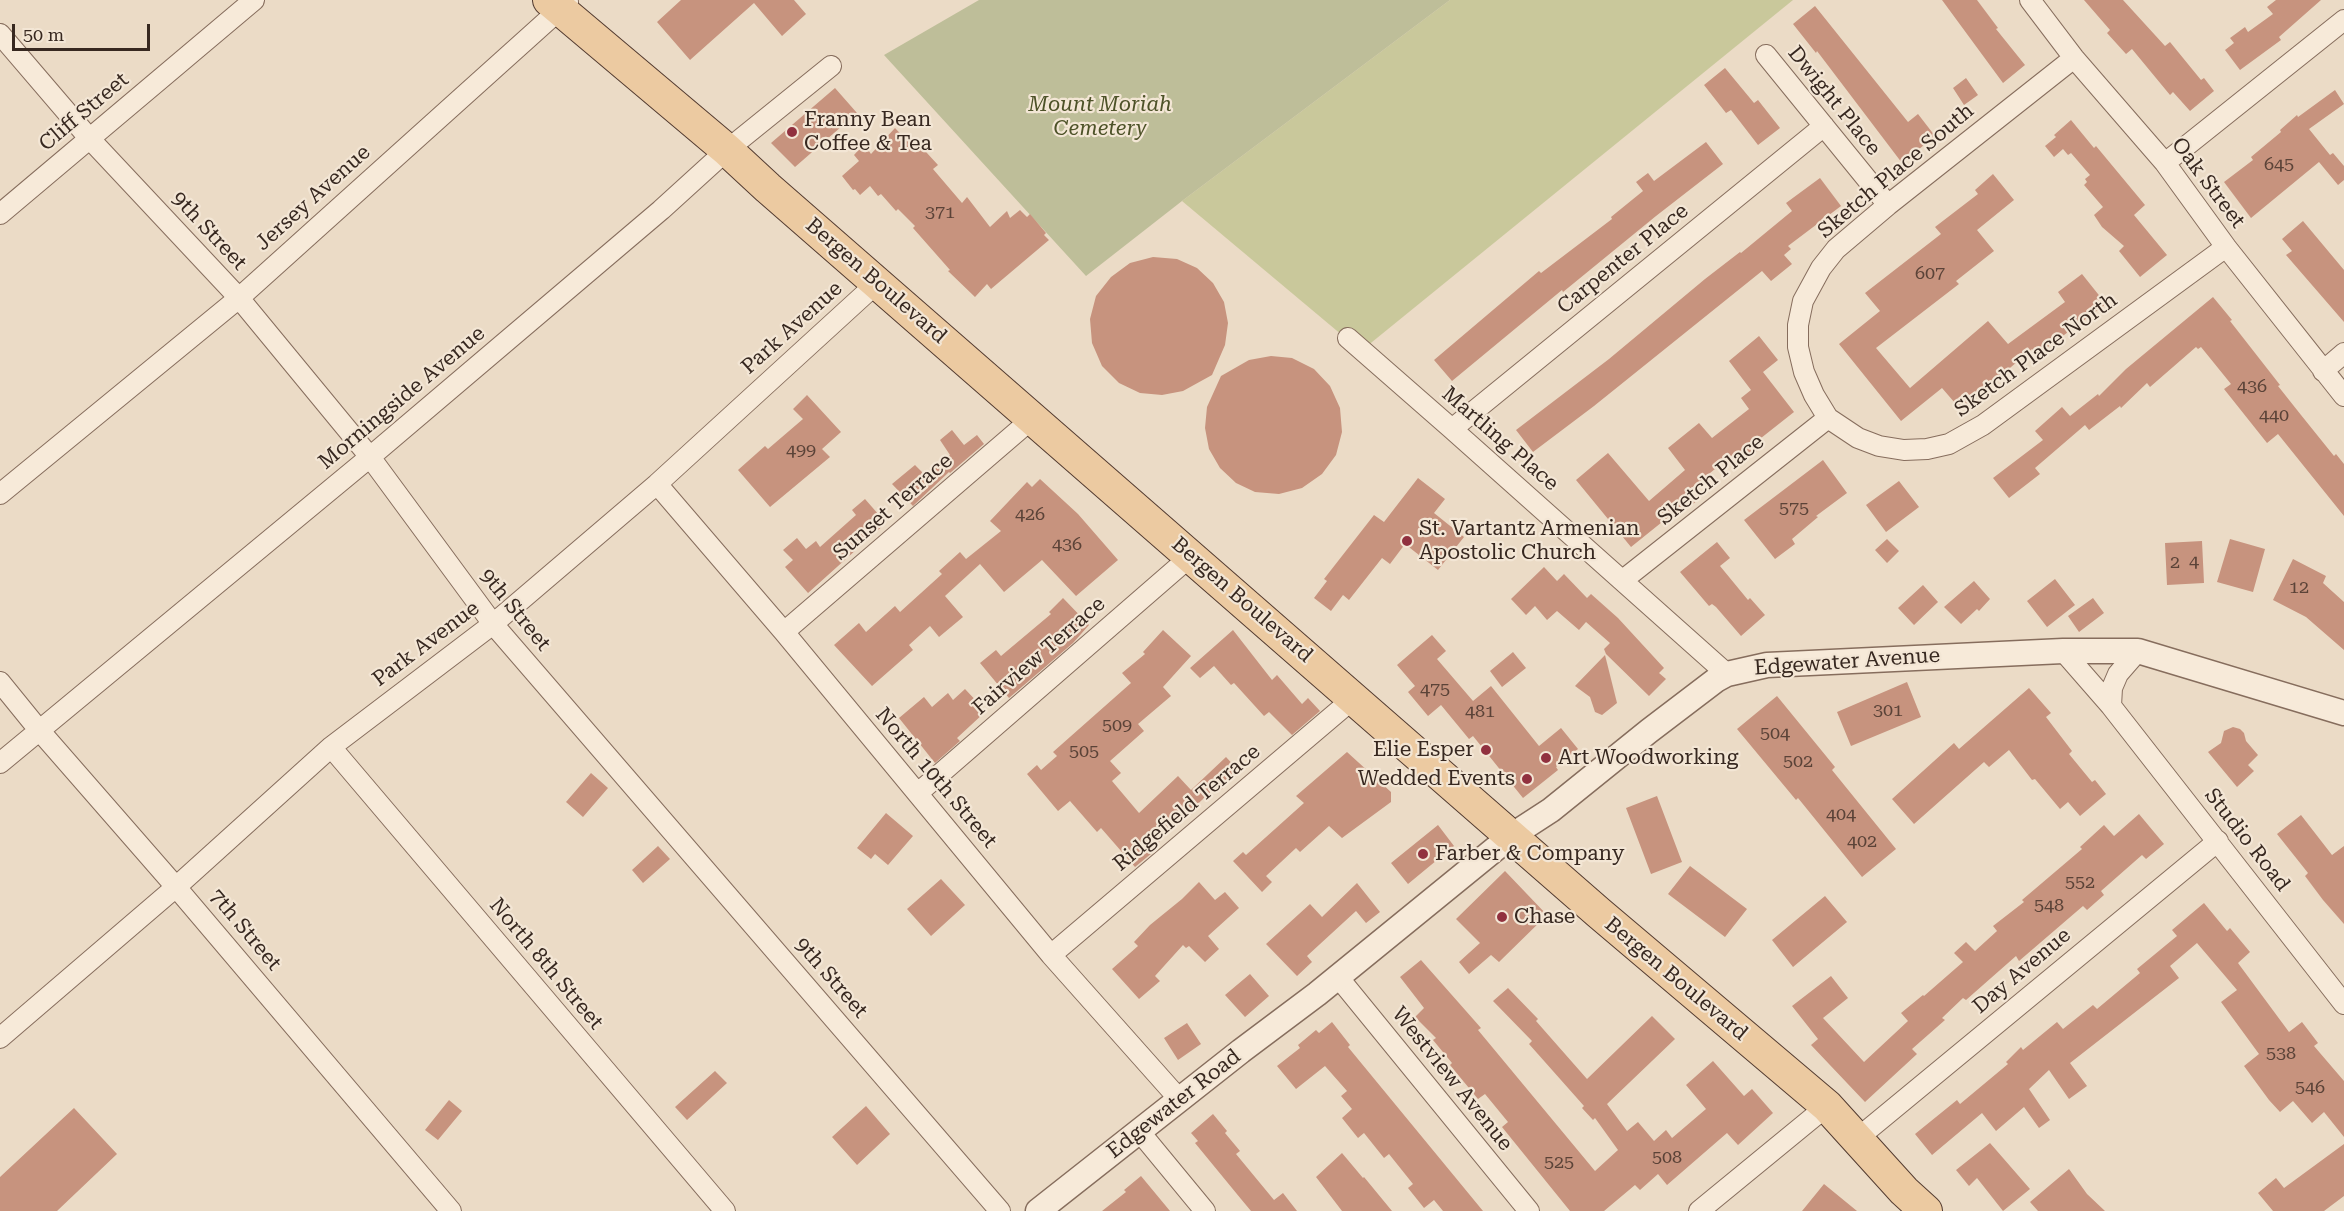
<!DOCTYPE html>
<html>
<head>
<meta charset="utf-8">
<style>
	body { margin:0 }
	#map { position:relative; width:2344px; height:1211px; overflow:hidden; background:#ebdbc6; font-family:"Roboto Serif",serif }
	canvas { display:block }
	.scale { position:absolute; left:12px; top:24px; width:138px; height:27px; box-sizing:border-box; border:3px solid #372820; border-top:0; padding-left:8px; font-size:18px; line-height:21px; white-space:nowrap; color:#372820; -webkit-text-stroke:4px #f3e6d5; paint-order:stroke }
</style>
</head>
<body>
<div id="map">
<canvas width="2344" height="1211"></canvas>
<div class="scale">50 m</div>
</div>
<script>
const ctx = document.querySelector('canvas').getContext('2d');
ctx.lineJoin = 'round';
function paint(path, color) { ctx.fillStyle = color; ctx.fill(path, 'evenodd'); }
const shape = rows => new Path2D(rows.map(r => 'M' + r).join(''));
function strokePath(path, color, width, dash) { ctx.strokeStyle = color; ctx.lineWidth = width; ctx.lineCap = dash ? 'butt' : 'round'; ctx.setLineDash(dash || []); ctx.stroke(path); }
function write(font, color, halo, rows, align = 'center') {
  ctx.font = font + ' "Roboto Serif",serif'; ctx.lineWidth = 4.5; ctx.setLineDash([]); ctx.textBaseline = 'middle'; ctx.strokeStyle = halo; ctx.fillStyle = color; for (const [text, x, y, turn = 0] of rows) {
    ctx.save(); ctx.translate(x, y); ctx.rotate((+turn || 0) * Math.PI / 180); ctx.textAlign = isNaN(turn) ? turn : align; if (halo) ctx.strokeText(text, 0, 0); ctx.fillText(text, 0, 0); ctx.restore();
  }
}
paint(shape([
	[1450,0,1793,0,1361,351,1182,201]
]), '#c9c89b');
paint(shape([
	[979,0,1450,0,1182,201,1086,276,884,55]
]), '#bebe99');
paint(shape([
	[681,0,794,0,806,14,782,36,754,3,690,60,657,22],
	[1942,0,1977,0,1998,28,1996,29,2025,65,2003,83],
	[2084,0,2123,0,2165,46,2170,42,2201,80,2204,78,2214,91,2190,111,2173,92,2170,95,2132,49,2126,54,2107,33,2110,30],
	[2276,0,2321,0,2279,37,2281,40,2240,70,2225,50,2234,43,2230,38,2245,27,2248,32,2273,14,2267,7],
	[1815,6,1908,122,1918,114,1935,136,1902,163,1817,51,1816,53,1793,24],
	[1725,68,1754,103,1758,100,1780,128,1758,145,1731,110,1726,113,1704,85],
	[1966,78,1978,95,1964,105,1953,88],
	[835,88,857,113,795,167,771,143],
	[2335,90,2344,104,2309,129,2330,155,2333,153,2344,166,2344,180,2338,185,2319,162,2251,218,2224,182,2253,160,2251,157,2281,132,2280,130,2297,115,2298,117],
	[2071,120,2094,148,2096,146,2145,205,2134,215,2167,255,2140,277,2119,251,2124,246,2102,227,2094,215,2103,207,2084,185,2087,182,2085,179,2090,175,2071,153,2068,155,2063,149,2054,157,2045,146,2056,137,2054,135],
	[895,128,910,144,915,140,938,165,933,169,962,203,967,197,990,227,1007,211,1010,218,1020,210,1027,217,1030,214,1046,233,1044,235,1049,240,991,289,987,284,975,297,948,271,950,270,913,228,915,226,898,209,896,211,881,194,878,196,870,186,860,195,855,189,853,190,842,176,859,161,854,155,864,144,871,154],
	[1706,142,1723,164,1656,216,1563,292,1562,290,1452,381,1434,360,1539,271,1541,273,1612,219,1611,217,1643,191,1636,182,1648,173,1654,181],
	[1993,174,2014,200,1977,230,1994,251,1956,281,1959,284,1876,348,1910,388,1988,321,2008,344,2065,302,2058,292,2082,274,2106,304,2037,355,2032,349,1961,410,1942,388,1901,421,1839,344,1880,311,1865,293,1941,234,1935,227,1978,194,1975,190],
	[1820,178,1841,206,1788,246,1791,249,1784,255,1792,264,1771,281,1762,271,1594,406,1533,452,1516,430,1609,359,1705,279,1740,252,1741,253,1792,211,1786,203],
	[2303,221,2344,270,2344,322,2286,255,2292,251,2282,239],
	[1153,257,1177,259,1197,268,1213,283,1224,302,1228,323,1225,345,1212,375,1183,391,1162,395,1140,393,1119,383,1102,366,1092,343,1090,319,1096,296,1111,277,1130,263],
	[2213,297,2232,320,2230,321,2280,385,2278,386,2301,415,2334,456,2336,454,2344,464,2344,516,2278,434,2267,443,2224,389,2231,384,2201,347,2198,349,2196,347,2150,387,2147,383,2121,408,2120,406,2089,430,2085,425,2035,468,2040,474,2009,498,1993,478,2043,440,2035,431,2062,407,2070,416,2098,394,2099,396,2126,369],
	[1759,336,1778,360,1763,372,1794,412,1756,442,1761,448,1743,462,1736,452,1689,490,1698,500,1680,514,1677,510,1631,547,1576,480,1608,453,1649,501,1685,470,1668,448,1699,423,1712,438,1749,409,1741,398,1751,390,1729,361],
	[1271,356,1292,358,1314,369,1330,386,1340,408,1342,432,1336,455,1322,474,1302,488,1279,494,1255,492,1236,483,1220,468,1209,449,1205,428,1207,407,1221,376,1249,360],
	[807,395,841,432,822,449,830,457,770,507,738,470,765,446,768,449,803,419,793,409],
	[952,430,964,445,977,435,984,444,950,473,949,472,913,506,892,484,915,465,924,474,950,455,940,440],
	[1823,460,1847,493,1816,516,1818,517,1792,539,1795,544,1775,559,1744,520],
	[1418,478,1445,499,1434,513,1464,537,1438,570,1405,544,1390,564,1382,558,1349,600,1343,595,1331,611,1314,598,1327,581,1324,579,1374,515,1384,522],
	[1040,479,1078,514,1118,560,1076,596,1042,560,1004,592,980,564,945,596,963,617,939,637,930,626,909,645,913,650,872,686,834,645,859,623,866,632,895,606,900,612,942,574,939,571,960,552,966,559,1001,531,990,521,1027,482,1032,487],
	[1899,481,1919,507,1886,532,1866,505],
	[865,499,886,523,808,593,785,567,793,560,783,550,797,538,806,549,816,541,820,547,856,515,852,510],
	[1887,539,1899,551,1887,563,1875,550],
	[2230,539,2265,549,2253,592,2217,582],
	[2202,541,2204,583,2167,585,2165,543],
	[1717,542,1730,558,1720,566,1748,600,1750,598,1765,615,1741,636,1716,607,1712,604,1709,606,1680,572],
	[2293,559,2326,576,2323,583,2344,602,2344,650,2306,617,2273,600],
	[1544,567,1557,581,1564,574,1587,598,1591,594,1618,618,1664,668,1659,673,1666,679,1649,696,1606,654,1604,649,1610,643,1586,622,1579,630,1557,611,1547,620,1535,606,1526,615,1511,599],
	[2055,579,2075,605,2047,627,2027,601],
	[1974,581,1990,599,1979,611,1977,609,1961,624,1944,607],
	[1923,585,1938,602,1914,625,1898,608],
	[1063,598,1089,625,1073,643,1009,698,980,663,996,650,1001,656,1051,614,1049,612],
	[2093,598,2104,613,2079,632,2068,616],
	[1163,630,1191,656,1163,687,1171,696,1138,724,1144,731,1110,761,1121,773,1112,781,1139,813,1178,776,1191,790,1226,757,1240,772,1220,791,1216,787,1189,812,1184,807,1165,823,1170,830,1151,851,1152,853,1135,867,1101,828,1097,832,1070,801,1058,811,1027,774,1037,765,1041,770,1057,756,1053,752,1131,683,1122,673,1145,654,1143,652],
	[1233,630,1272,680,1277,675,1302,704,1308,698,1320,711,1292,735,1269,712,1264,716,1234,683,1231,685,1214,666,1200,678,1190,668],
	[1432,635,1446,651,1437,659,1473,701,1491,686,1539,746,1561,728,1578,749,1556,767,1558,770,1523,798,1473,736,1469,739,1441,705,1428,716,1408,692,1415,686,1397,665],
	[1513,652,1526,668,1502,687,1490,671],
	[1605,655,1617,703,1602,715,1595,712,1590,697,1575,686],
	[1907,682,1921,717,1851,746,1837,712],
	[2029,688,2051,713,2046,717,2072,751,2069,754,2092,782,2095,780,2106,794,2080,816,2068,802,2060,809,2035,779,2032,780,2009,750,1989,767,1984,762,1914,824,1892,799,1954,743,1959,749],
	[965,689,981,706,979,707,984,713,957,738,960,741,935,763,899,718,924,697,932,707,948,693,953,700],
	[1777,696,1835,767,1832,770,1896,849,1862,877,1798,798,1796,800,1737,729],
	[2233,727,2240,729,2244,733,2246,741,2258,755,2248,765,2254,771,2237,787,2208,752,2221,743,2224,731],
	[1347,752,1391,792,1391,802,1342,838,1329,826,1300,852,1296,848,1266,876,1272,882,1262,892,1233,861,1243,852,1246,855,1304,803,1296,796],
	[591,773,608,788,583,817,566,802],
	[1657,796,1682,862,1651,874,1626,808],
	[886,813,913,836,888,865,875,854,871,859,857,848],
	[2139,814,2164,844,2146,859,2142,855,2101,891,2104,895,2087,910,2083,906,2019,961,2016,956,1966,1000,1963,998,1942,1018,1945,1020,1912,1049,1917,1054,1865,1102,1811,1045,1818,1039,1792,1006,1831,976,1848,998,1823,1018,1864,1062,1908,1021,1901,1013,1923,995,1924,996,1963,962,1954,953,1966,942,1975,951,1997,931,1993,926,2024,902,2022,900,2082,849,2080,847,2104,825,2114,836],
	[2301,815,2332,855,2344,846,2344,924,2323,900,2305,876,2308,873,2277,834],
	[1438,825,1454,846,1408,884,1391,863],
	[658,846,670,859,643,883,632,870],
	[1690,866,1747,909,1725,937,1668,894],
	[1505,871,1547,915,1499,962,1491,955,1469,974,1459,962,1480,943,1456,919],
	[941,879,965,905,931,936,907,909],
	[1199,882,1215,900,1225,892,1239,908,1208,936,1219,949,1205,962,1189,946,1186,948,1183,945,1155,976,1160,981,1139,999,1112,969,1138,946,1134,942,1150,925,1182,899],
	[1357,883,1380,912,1366,923,1356,911,1307,956,1312,962,1297,976,1266,944,1310,904,1322,917],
	[1825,896,1847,922,1793,967,1772,940],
	[2204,903,2227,931,2230,928,2250,952,2238,963,2289,1032,2302,1022,2318,1043,2314,1046,2344,1081,2344,1137,2324,1112,2312,1123,2293,1101,2280,1112,2269,1100,2244,1066,2259,1054,2221,1002,2237,990,2197,943,2170,966,2179,978,2070,1063,2087,1086,2069,1099,2049,1070,2029,1089,2050,1120,2039,1128,2024,1107,1996,1131,1982,1113,1932,1155,1915,1134,1957,1100,1960,1104,2008,1064,2006,1062,2021,1047,2023,1050,2057,1022,2063,1029,2093,1005,2097,1009,2140,973,2137,969,2177,936,2172,930],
	[1421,960,1481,1028,1478,1030,1595,1171,1618,1150,1595,1118,1593,1120,1582,1108,1584,1106,1529,1044,1532,1041,1493,1001,1508,988,1538,1019,1536,1021,1587,1079,1652,1016,1675,1039,1607,1104,1627,1131,1638,1122,1654,1141,1666,1130,1672,1138,1706,1109,1686,1085,1713,1061,1744,1096,1752,1089,1773,1113,1738,1145,1727,1133,1667,1185,1658,1174,1640,1190,1635,1185,1604,1211,1570,1211,1502,1127,1508,1122,1485,1094,1478,1099,1450,1065,1452,1063,1433,1040,1436,1038,1415,1017,1424,1008,1400,977],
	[1250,974,1269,996,1245,1017,1225,995],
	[1332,1022,1350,1045,1348,1047,1483,1211,1443,1211,1434,1200,1424,1208,1408,1188,1413,1184,1389,1154,1384,1158,1364,1133,1358,1138,1342,1118,1352,1109,1341,1096,1347,1091,1325,1066,1296,1089,1277,1066,1300,1048,1298,1045,1316,1030,1319,1033],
	[1187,1023,1201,1044,1178,1060,1164,1038],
	[715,1071,727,1083,687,1120,675,1107],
	[449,1100,462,1111,438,1140,425,1130],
	[866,1106,890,1134,857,1165,832,1137],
	[74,1108,117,1154,57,1211,0,1211,0,1177],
	[1213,1114,1227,1131,1225,1133,1240,1151,1236,1154,1274,1200,1283,1193,1297,1211,1251,1211,1241,1199,1195,1143,1198,1141,1191,1133],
	[1990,1143,2030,1189,2003,1211,1977,1178,1969,1186,1956,1170],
	[2344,1144,2344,1196,2324,1211,2273,1211,2258,1193,2276,1178,2284,1188],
	[1342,1153,1363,1178,1364,1177,1392,1211,1342,1211,1316,1177],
	[2069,1169,2087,1194,2105,1211,2038,1211,2030,1202],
	[1141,1176,1170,1211,1102,1211,1126,1192,1124,1190],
	[1824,1184,1857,1211,1802,1211]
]), '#c7937e');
const minor = shape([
	[2030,0,2074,58,2165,163,2226,247,2344,396],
	[0,34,89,138,239,298,370,457,493,624,1000,1211],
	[1766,55,1888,205],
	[2074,58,1888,205,1836,249,1821,268,1803,301,1798,325,1798,347,1804,372,1814,395,1828,418,1858,438,1879,446,1904,450,1927,449,1949,444,1983,425,2226,247],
	[2165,163,2344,20],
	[0,214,254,0],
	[1348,338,1452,429,1727,674],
	[2323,371,2344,353],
	[1452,429,1824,126],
	[657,484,784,632,1051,955,1180,1100],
	[0,494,239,298,568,2],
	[1623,580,1828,418],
	[784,632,1033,418],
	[2063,651,2111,706,2344,1004],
	[0,682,39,730,176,887,451,1211],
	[2111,706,2112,688,2118,674,2138,651],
	[331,747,725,1211],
	[0,763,370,457,661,210,727,150,831,66],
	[918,793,1191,556],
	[1051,955,1354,698],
	[1338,977,1529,1211],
	[0,1038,176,887,331,747,493,624,657,484,877,283],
	[1139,1131,1205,1211],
	[1858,1138,2218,841],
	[1699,1211,1827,1106]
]);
const tertiary = shape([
	[1038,1211,1241,1051,1317,994,1511,836,1551,810,1649,731,1716,680,1727,674,1767,665,2063,651,2138,651,2344,713]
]);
const primary = shape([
	[549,0,727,150,768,188,1599,913,1827,1106,1904,1191,1926,1211]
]);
strokePath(minor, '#866d5d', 22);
strokePath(tertiary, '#866d5d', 27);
strokePath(primary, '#543c31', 34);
strokePath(minor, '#f7ead9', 20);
strokePath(tertiary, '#f7ead9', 24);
strokePath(primary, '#eccaa1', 32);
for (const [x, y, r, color] of [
	[792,132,6,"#91313f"],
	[1407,541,6,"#91313f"],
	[1486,750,6,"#91313f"],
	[1546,758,6,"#91313f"],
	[1527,779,6,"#91313f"],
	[1423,854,6,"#91313f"],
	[1502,917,6,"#91313f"]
]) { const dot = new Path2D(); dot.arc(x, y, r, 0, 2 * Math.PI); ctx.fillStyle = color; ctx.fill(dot); strokePath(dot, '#f3e6d5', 2); }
write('18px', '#5b4338', null, [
	["645",2279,165],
	["371",940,213],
	["607",1930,274],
	["436",2252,387],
	["440",2274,416],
	["499",801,451],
	["575",1794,509],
	["426",1030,515],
	["436",1067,545],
	["4",2194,562],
	["2",2175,563],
	["12",2299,588],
	["475",1435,690],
	["301",1888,711],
	["481",1480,712],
	["509",1117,726],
	["504",1775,734],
	["505",1084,752],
	["502",1798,762],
	["404",1841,815],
	["402",1862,842],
	["552",2080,883],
	["548",2049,906],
	["538",2281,1054],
	["546",2310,1088],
	["508",1667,1158],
	["525",1559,1163]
]);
write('21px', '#372820', '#f3e6d5', [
	["Dwight Place",1834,101,51],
	["Cliff Street",84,112,-40],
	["Sketch Place South",1896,171,-40],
	["Oak Street",2208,183,53],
	["Jersey Avenue",313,198,-42],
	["9th Street",209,231,47],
	["Carpenter Place",1623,259,-39],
	["Bergen Boulevard",876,281,41],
	["Park Avenue",792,328,-42],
	["Sketch Place North",2036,355,-36],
	["Morningside Avenue",402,398,-40],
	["Martling Place",1500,439,41],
	["Sketch Place",1711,480,-39],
	["Sunset Terrace",893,507,-41],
	["Bergen Boulevard",1242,600,41],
	["9th Street",515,610,51],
	["Park Avenue",426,644,-37],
	["Fairview Terrace",1039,656,-41],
	["Edgewater Avenue",1847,662,-4],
	["North 10th Street",936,778,50],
	["Ridgefield Terrace",1187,808,-40],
	["Studio Road",2247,840,52],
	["7th Street",245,930,50],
	["North 8th Street",546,964,50],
	["Day Avenue",2022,971,-40],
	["9th Street",831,978,49],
	["Bergen Boulevard",1676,979,40],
	["Westview Avenue",1452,1079,51],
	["Edgewater Road",1174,1104,-38]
]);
write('italic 21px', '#4d5228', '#f3e6d5', [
	["Mount Moriah",1100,105],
	["Cemetery",1100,129]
]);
write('21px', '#372820', '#f3e6d5', [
	["Franny Bean",804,120],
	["Coffee & Tea",804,144],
	["St. Vartantz Armenian",1419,529],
	["Apostolic Church",1419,553],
	["Elie Esper",1474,750,"right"],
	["Art Woodworking",1558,758],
	["Wedded Events",1515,779,"right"],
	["Farber & Company",1435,854],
	["Chase",1514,917]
], 'left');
</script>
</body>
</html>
